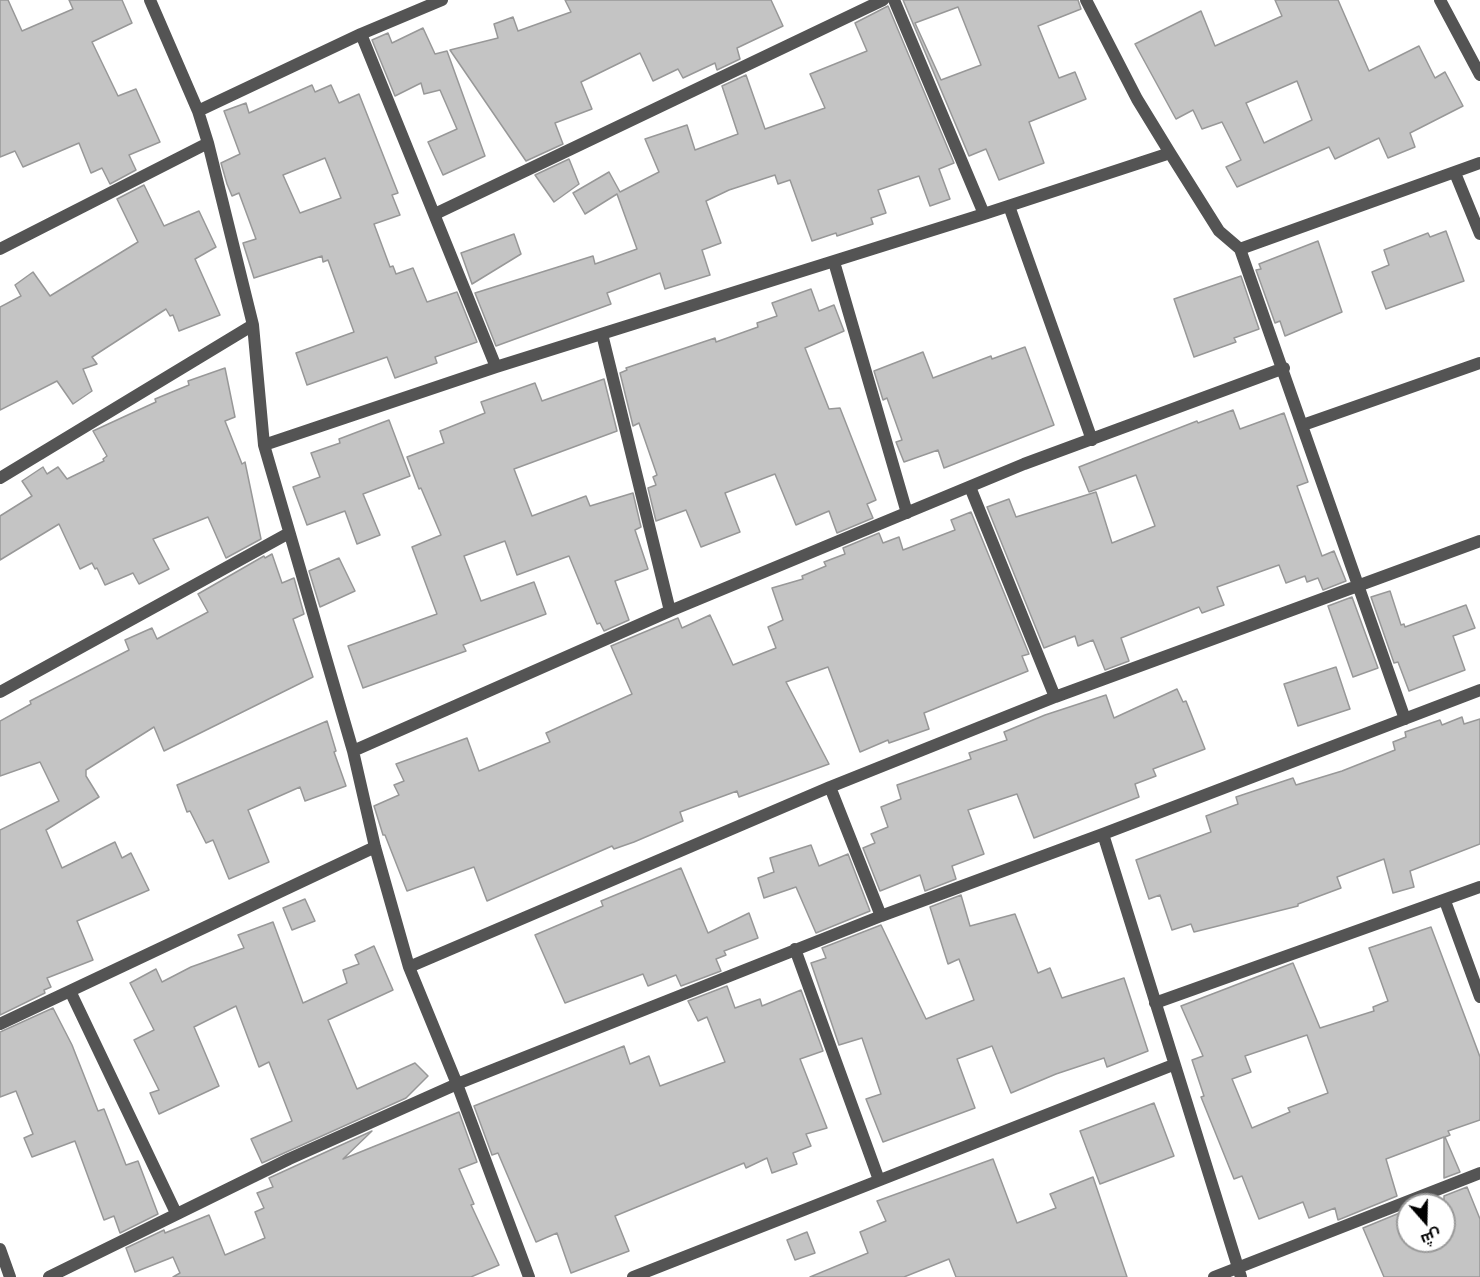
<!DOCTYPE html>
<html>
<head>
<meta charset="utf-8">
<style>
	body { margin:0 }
	#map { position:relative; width:1480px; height:1277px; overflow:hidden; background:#fff; font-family:Inter,Cairo,sans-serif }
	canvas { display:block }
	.north { position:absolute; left:1396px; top:1193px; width:60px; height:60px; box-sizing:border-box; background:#fff; border:2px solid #999; border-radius:50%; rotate:160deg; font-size:16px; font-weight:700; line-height:24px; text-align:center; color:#000 }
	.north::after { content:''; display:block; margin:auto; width:21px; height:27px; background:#000; clip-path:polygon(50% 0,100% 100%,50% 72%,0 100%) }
</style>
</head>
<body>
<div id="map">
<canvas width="1480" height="1277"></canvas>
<div class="north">ش</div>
</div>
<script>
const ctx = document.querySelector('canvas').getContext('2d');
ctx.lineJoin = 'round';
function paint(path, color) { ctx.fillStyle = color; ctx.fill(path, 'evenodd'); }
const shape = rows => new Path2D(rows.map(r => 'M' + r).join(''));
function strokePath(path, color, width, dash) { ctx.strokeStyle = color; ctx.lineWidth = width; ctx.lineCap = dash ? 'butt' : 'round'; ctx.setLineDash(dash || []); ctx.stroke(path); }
const building = shape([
	[0,0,8,0,22,31,73,9,69,0,122,0,132,23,92,42,118,96,136,89,160,142,129,155,136,170,110,184,102,168,91,173,79,143,23,167,15,151,0,157,0,0],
	[565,0,771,0,783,26,737,48,740,59,717,70,715,63,683,78,678,69,653,81,640,53,581,82,592,109,555,123,563,144,526,161,450,50,498,38,494,24,513,17,518,31,571,12,565,0],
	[903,0,1078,0,1081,9,1038,26,1059,78,1075,72,1086,99,1029,122,1044,163,999,180,986,149,969,156,903,0],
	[958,7,981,65,941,80,915,23,958,7],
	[1275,0,1338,0,1369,71,1419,46,1435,78,1445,72,1463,106,1410,133,1415,147,1388,158,1379,138,1335,159,1329,147,1237,187,1226,167,1241,160,1222,122,1202,129,1193,110,1176,119,1135,44,1201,11,1215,46,1282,16,1275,0],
	[1297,81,1312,120,1264,143,1246,103,1297,81],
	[888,6,954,163,939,169,950,199,930,206,919,176,878,190,886,213,871,218,873,224,837,236,836,233,812,241,790,180,778,184,775,175,729,190,706,201,721,243,702,250,710,275,665,289,660,273,607,293,611,304,496,346,475,293,593,256,595,264,637,249,617,194,585,214,573,193,609,172,620,192,659,172,645,139,687,125,695,150,738,134,722,86,746,75,765,129,825,108,810,74,867,51,855,23,888,6],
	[423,28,435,54,447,51,485,156,443,175,428,142,457,129,440,90,424,94,421,83,395,96,372,40,388,33,392,43,423,28],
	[312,85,315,92,331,85,339,103,359,94,398,193,392,195,400,215,374,224,390,267,393,266,396,274,413,268,427,302,457,292,477,342,435,357,437,363,395,378,387,357,307,385,296,353,354,332,328,260,323,262,322,256,254,278,243,243,256,239,239,193,232,196,227,184,221,163,240,154,224,111,246,103,249,113,312,85],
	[325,158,341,198,300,213,283,175,325,158],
	[569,159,579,184,554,202,535,175,569,159],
	[144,185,164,226,199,211,216,247,195,259,220,315,179,331,173,315,170,316,166,309,92,357,97,364,83,369,92,391,73,404,57,381,0,410,0,307,21,296,15,285,33,272,50,296,138,242,117,199,144,185],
	[1446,231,1464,281,1386,309,1372,272,1389,265,1384,250,1428,233,1430,237,1446,231],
	[514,234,521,254,472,284,461,253,514,234],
	[1318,241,1342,312,1285,336,1280,321,1275,323,1256,270,1261,269,1259,264,1318,241],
	[1241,276,1259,329,1234,338,1236,342,1194,357,1174,299,1241,276],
	[811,289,819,311,834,305,844,331,805,348,829,409,840,408,876,500,867,504,873,518,837,533,829,511,796,525,775,474,725,493,740,532,701,547,686,510,656,521,648,488,656,485,653,477,657,475,639,423,633,426,620,373,627,370,626,368,715,338,716,342,758,327,757,323,777,316,772,303,811,289],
	[1025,347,1054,425,944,468,938,450,904,462,896,442,902,440,887,398,883,400,874,371,923,352,933,378,991,356,992,359,1025,347],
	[225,368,235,417,225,421,242,464,245,462,261,539,226,558,208,517,153,539,169,569,139,584,133,573,105,585,97,568,95,569,92,563,80,569,59,524,0,560,0,516,32,496,22,481,43,467,47,474,58,467,67,479,104,461,103,459,107,456,93,431,156,402,155,399,189,385,188,381,225,368],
	[604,379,617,431,514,469,532,516,586,496,590,506,633,493,641,527,635,530,648,569,615,581,629,620,604,631,600,623,597,624,569,556,517,575,505,541,464,556,481,601,534,582,546,614,463,645,466,651,363,688,348,646,437,614,412,547,441,535,421,488,419,489,407,457,444,443,440,431,485,413,481,402,535,383,542,401,604,379],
	[1233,410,1240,429,1284,413,1308,482,1297,486,1322,556,1334,551,1346,581,1323,590,1318,578,1307,582,1305,576,1286,583,1279,565,1217,587,1224,605,1202,613,1199,607,1121,638,1129,661,1105,670,1093,640,1078,646,1075,636,1044,648,987,507,1009,499,1016,517,1096,492,1112,543,1155,526,1136,475,1089,492,1079,467,1197,421,1198,423,1233,410],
	[389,420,410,476,363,494,380,535,357,544,345,511,307,525,293,487,320,477,311,453,340,443,339,439,389,420],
	[971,512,1029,654,1022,656,1028,671,924,713,929,729,889,743,888,740,860,752,828,667,786,682,829,764,739,797,737,791,680,812,683,821,634,842,614,849,612,846,487,901,474,867,407,891,385,835,383,835,374,806,399,795,394,785,404,781,396,764,467,738,479,771,550,742,546,733,632,694,611,646,678,618,682,628,710,615,733,665,776,648,768,627,783,620,772,588,803,579,802,576,826,566,824,562,845,554,843,548,879,533,883,543,899,537,903,550,955,530,951,520,971,512],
	[272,554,282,583,294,578,304,614,293,619,313,677,164,751,154,727,86,770,86,776,99,797,46,830,62,868,115,842,122,858,131,853,149,890,77,921,93,960,47,978,51,987,44,990,45,993,0,1015,0,830,59,801,40,762,0,776,0,721,31,704,30,701,129,650,125,640,152,628,157,639,208,612,198,594,264,556,265,558,272,554],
	[339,558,355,591,320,607,309,571,339,558],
	[1390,591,1401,625,1404,624,1405,627,1466,605,1475,628,1453,636,1465,670,1409,691,1398,662,1394,663,1371,597,1390,591],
	[1352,597,1378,668,1353,677,1328,606,1352,597],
	[1336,667,1350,709,1298,726,1284,684,1336,667],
	[1177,689,1183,702,1186,701,1205,749,1153,769,1156,776,1135,784,1139,797,1034,838,1017,794,968,810,984,854,952,866,956,879,925,891,920,875,880,891,863,848,875,843,871,834,888,827,881,807,901,799,897,785,971,759,969,753,1007,740,1004,732,1045,715,1106,695,1114,718,1177,689],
	[1462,717,1464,724,1480,719,1480,844,1410,871,1414,887,1393,893,1384,859,1337,877,1341,888,1298,904,1298,906,1194,932,1191,924,1172,930,1160,895,1149,899,1136,860,1211,832,1206,816,1238,804,1236,797,1293,778,1296,785,1342,771,1395,750,1393,742,1406,737,1405,732,1440,720,1442,725,1462,717],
	[327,721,336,751,334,752,346,786,305,801,300,787,248,810,269,862,229,879,213,840,206,843,190,811,187,812,177,785,327,721],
	[811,845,819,866,848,854,870,911,816,933,796,887,764,898,758,878,774,872,770,858,811,845],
	[681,868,708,933,749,913,758,938,724,951,726,955,716,959,721,971,681,986,676,975,648,986,643,974,565,1003,535,935,603,906,601,901,681,868],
	[961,895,970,926,1015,914,1038,973,1050,968,1062,998,1124,978,1148,1051,1107,1067,1104,1058,1056,1074,1011,1093,992,1046,957,1059,975,1108,883,1142,866,1099,881,1094,862,1038,839,1045,811,963,826,958,822,948,881,925,926,1019,974,1000,959,959,948,964,930,907,961,895],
	[305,899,315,921,292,930,283,908,305,899],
	[273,922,303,1003,347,983,343,970,359,964,355,955,374,946,393,990,328,1020,357,1089,415,1063,428,1076,406,1098,262,1163,251,1139,292,1121,269,1062,259,1067,236,1006,194,1027,219,1086,159,1114,150,1093,159,1090,134,1040,154,1030,130,983,156,969,162,982,191,967,244,948,238,935,273,922],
	[1431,927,1480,1057,1480,1120,1448,1131,1450,1135,1445,1137,1460,1172,1444,1178,1444,1137,1386,1159,1397,1196,1338,1220,1335,1208,1309,1218,1303,1202,1259,1219,1242,1176,1234,1179,1201,1097,1204,1096,1192,1060,1203,1056,1181,1006,1293,963,1320,1028,1374,1011,1373,1007,1388,1001,1369,948,1431,927],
	[1307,1035,1328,1093,1288,1108,1290,1112,1252,1128,1232,1079,1251,1072,1245,1056,1307,1035],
	[727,986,735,1008,760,999,762,1006,801,990,823,1051,800,1059,827,1128,806,1134,811,1146,793,1153,797,1164,772,1173,767,1158,746,1168,744,1163,615,1216,629,1251,571,1273,557,1233,536,1242,498,1153,492,1155,474,1106,624,1046,630,1064,649,1056,660,1086,725,1062,707,1017,698,1021,688,1001,727,986],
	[53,1008,72,1045,98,1111,104,1109,126,1165,138,1161,158,1214,120,1233,114,1216,104,1220,75,1141,32,1157,24,1138,33,1134,16,1091,0,1097,0,1032,53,1008],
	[1154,1103,1174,1156,1100,1184,1080,1131,1154,1103],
	[459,1112,477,1162,459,1169,474,1204,471,1205,499,1265,471,1277,173,1277,180,1273,173,1257,135,1272,126,1248,164,1230,165,1233,209,1215,225,1255,265,1238,255,1212,264,1208,257,1193,273,1187,269,1178,372,1131,343,1159,459,1112],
	[993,1159,1017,1223,1056,1208,1050,1194,1093,1177,1127,1277,956,1277,949,1259,904,1277,810,1277,868,1253,860,1232,886,1221,877,1201,993,1159],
	[1467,1187,1480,1219,1480,1277,1384,1277,1363,1228,1402,1212,1406,1223,1408,1222,1408,1241,1444,1241,1444,1196,1467,1187],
	[807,1232,815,1253,795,1260,787,1240,807,1232]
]);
paint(building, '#c4c4c4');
strokePath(building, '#989898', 1.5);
strokePath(shape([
	[150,0,198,111,208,143,253,325,264,445,353,751,375,847,409,967,457,1084,529,1277],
	[894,0,984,214],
	[1086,0,1137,99,1170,153,1219,231,1240,249,1405,719],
	[1440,0,1480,75],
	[361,34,496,367],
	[198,111,361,34,442,0],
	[1455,173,1480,234],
	[1009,206,1092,440],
	[435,214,883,0],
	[0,249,208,143],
	[1240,249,1480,163],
	[834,262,907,513],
	[602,334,670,611],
	[1303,425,1480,363],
	[264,445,496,367,984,214,1170,153],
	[0,478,253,325],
	[970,487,1055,697],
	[0,692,289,533],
	[353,751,670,611,1024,464,1284,368],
	[830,787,881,916],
	[1103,834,1241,1277],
	[1445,901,1480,997],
	[795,949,879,1180],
	[409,967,830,787,1055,697,1480,541],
	[71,993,176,1213],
	[1155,1003,1480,887],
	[0,1024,375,847],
	[49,1277,289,1159,457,1084,881,916,1103,834,1480,690],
	[633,1277,1173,1065],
	[1214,1277,1480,1173]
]), '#545454', 12);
strokePath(shape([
	[0,1249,10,1277]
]), '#545454', 12);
</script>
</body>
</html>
